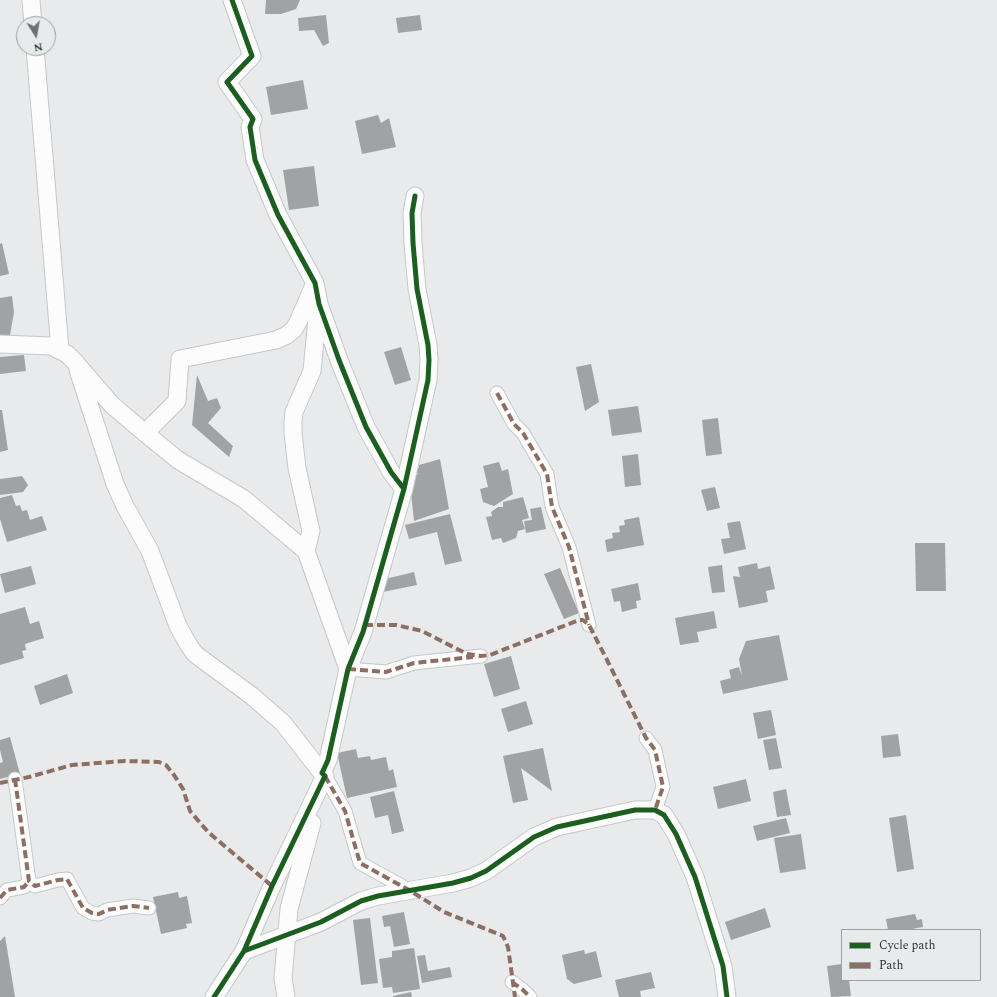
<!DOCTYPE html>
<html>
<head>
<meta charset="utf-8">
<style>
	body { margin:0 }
	#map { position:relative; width:997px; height:997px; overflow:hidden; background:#e8eaeb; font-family:Spectral,serif }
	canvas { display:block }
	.legend { position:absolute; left:841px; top:929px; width:140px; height:52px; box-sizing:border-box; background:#e7ebec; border:1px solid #9d9fa0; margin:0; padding:5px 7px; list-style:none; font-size:12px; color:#2d2e2f }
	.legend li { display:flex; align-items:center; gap:8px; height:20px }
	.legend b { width:20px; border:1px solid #9d9fa0 }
	.north { position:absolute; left:16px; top:16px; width:40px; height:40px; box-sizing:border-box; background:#e7ebec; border:1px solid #9d9fa0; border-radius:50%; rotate:169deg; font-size:11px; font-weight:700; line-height:16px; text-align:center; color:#2d2e2f }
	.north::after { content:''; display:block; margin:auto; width:14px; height:18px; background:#6e7071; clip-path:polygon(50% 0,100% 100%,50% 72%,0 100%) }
</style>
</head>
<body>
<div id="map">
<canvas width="997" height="997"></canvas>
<ul class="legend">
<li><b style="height:5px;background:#1b5e20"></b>Cycle path</li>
<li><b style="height:5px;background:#8d6e63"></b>Path</li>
</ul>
<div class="north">N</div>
</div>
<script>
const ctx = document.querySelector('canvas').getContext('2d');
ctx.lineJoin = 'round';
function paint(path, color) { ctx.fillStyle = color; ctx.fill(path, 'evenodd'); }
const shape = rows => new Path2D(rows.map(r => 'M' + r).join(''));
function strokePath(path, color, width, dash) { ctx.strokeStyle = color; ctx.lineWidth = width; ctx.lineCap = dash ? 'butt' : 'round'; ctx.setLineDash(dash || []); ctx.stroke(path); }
paint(shape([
	[266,0,300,0,296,9,281,14,265,14],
	[326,15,329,43,323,46,314,30,299,31,298,18],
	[420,15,422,30,398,33,396,18],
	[303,80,308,109,271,115,266,87],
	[378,115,381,123,389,118,396,147,362,154,355,121],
	[314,166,319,206,289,210,283,170],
	[2,243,9,274,0,276,0,244],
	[12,296,14,312,10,335,0,337,0,298],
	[401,347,411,380,395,385,384,352],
	[24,355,26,371,0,374,0,357],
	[591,364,599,402,585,411,576,367],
	[197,375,208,401,217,398,221,408,208,423,233,446,229,457,192,425],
	[638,406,642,432,612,436,608,410],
	[0,410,2,410,8,450,0,452],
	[718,418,722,454,706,456,702,420],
	[638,454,641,485,625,487,622,456],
	[440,459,449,509,414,521,410,484,412,476,417,475,418,473,415,473,415,468,419,468,419,465],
	[499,462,502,471,508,469,513,494,494,506,483,502,480,489,488,487,483,466],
	[22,476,28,485,23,492,0,495,0,479],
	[715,487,720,508,707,511,701,490],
	[12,495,16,506,20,505,22,511,27,510,30,520,42,516,47,530,7,542,0,519,0,498],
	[523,497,529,518,522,520,525,529,518,531,516,538,503,543,501,538,492,540,486,517,492,516,491,512,498,507,503,507,503,502],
	[541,507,546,529,526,533,524,521,532,520,530,509],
	[450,514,462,561,445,565,437,532,409,539,405,525],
	[639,517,644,545,607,552,605,540,613,538,612,533,620,532,619,526,625,525,624,520],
	[740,521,746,549,724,554,721,539,730,538,727,523],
	[915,543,945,543,946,591,916,591],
	[757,563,758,569,770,566,775,589,766,591,768,602,739,608,733,576,740,577,738,567],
	[722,565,725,592,712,593,708,567],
	[31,566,36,584,5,593,0,574],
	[560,568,579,613,564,619,544,574],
	[414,572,417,585,383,592,381,580],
	[638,583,641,600,636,601,637,608,622,612,620,601,614,602,611,589],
	[25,607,30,624,39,621,44,638,25,644,26,650,22,651,24,658,0,665,0,614],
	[714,611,717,628,697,632,699,642,680,645,675,618],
	[779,635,788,680,723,694,720,681,731,678,729,670,739,667,742,676,739,659,746,641],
	[511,656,520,689,494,697,484,664],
	[67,674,73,693,40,705,34,686],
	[526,701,533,724,508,732,501,709],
	[771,710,776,735,758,739,753,713],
	[898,734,901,756,883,758,881,736],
	[10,737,20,774,0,779,0,763,3,762,0,750,0,740],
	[776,738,782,768,769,770,763,740],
	[543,748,552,791,521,768,528,800,513,803,503,756],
	[356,749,358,758,370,756,371,760,386,757,389,771,393,769,397,787,347,798,337,753],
	[746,779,751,801,718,809,713,787],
	[786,789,791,815,777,817,773,792],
	[394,791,404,831,392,834,388,815,375,818,370,797],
	[906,815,914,869,897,872,889,818],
	[786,818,790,833,757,841,753,826],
	[801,834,806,869,780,873,774,838],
	[178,892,179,898,187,896,192,923,186,924,187,928,161,934,153,897],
	[765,908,771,927,731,940,725,922],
	[404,912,410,944,394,947,390,926,384,927,382,916],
	[915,914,917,920,922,919,923,927,907,930,888,930,886,919],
	[370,918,378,983,361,985,353,920],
	[5,936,15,997,0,997,0,941],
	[414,948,420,989,393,993,392,987,383,988,379,959,392,957,392,951],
	[584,950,585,954,596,951,602,977,574,984,567,979,562,955],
	[425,955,428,971,450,967,452,977,422,983,417,956],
	[842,964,842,980,849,980,851,996,831,997,827,966],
	[651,972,655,988,640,991,641,997,619,997,615,980],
	[411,992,412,997,393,997,393,996]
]), '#a1a2a4');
const pedestrian = shape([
	[497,393,514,424,523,433,547,474,552,507,569,547,589,625],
	[348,669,386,672,414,663,481,656],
	[646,738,655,750,663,787,655,810],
	[325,776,345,811,360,863,409,890],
	[15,779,29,881,35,886,58,880,67,879,83,908,92,913,99,914,107,910,133,906,149,908],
	[0,898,7,890,24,887,29,881],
	[512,982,523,990,530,997]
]);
const minor = shape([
	[31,0,33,24],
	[232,0,252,56,227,82,253,119,250,127,255,160,278,215,315,283,319,304,339,360,366,427,391,472,404,489],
	[35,48,60,350],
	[0,344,51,346,67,354,75,362,112,405,145,433,178,460,244,499,306,551,348,669],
	[78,370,115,484,125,506,150,551,178,626,188,644,195,654,252,696,283,723,322,773],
	[145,433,177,401,180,359,276,340,287,335,294,329,298,322,315,283],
	[306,551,311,531,297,468,293,433,293,421,294,412,312,371,318,308],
	[244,951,321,922,361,901,378,896,453,883,471,878,486,871,534,837,557,827,635,810,655,810,664,815,676,834,695,877,723,966,727,997],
	[214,997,244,951,272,886,325,776,322,773,328,760,348,669,363,632,404,489,428,380,429,360,428,345,417,289,413,243,412,213,415,196],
	[286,997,283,978,289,909,312,823]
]);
strokePath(pedestrian, '#c5c7c8', 15);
strokePath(minor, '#c5c7c8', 19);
strokePath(pedestrian, '#fcfcfc', 13);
strokePath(minor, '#fcfcfc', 17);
strokePath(shape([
	[497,393,514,424,523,433,547,474,552,507,569,547,589,625],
	[365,625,396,625,422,631,467,654,481,656,490,655,579,620,583,620,589,625,606,658,646,738,655,750,663,787,655,810],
	[348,669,386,672,414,663,473,657],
	[325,776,345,811,360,863,409,890,444,912,503,936,508,947,515,997],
	[15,779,29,881,35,886,58,880,67,879,83,908,92,913,99,914,107,910,133,906,149,908],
	[0,783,29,777,72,765,125,761,159,762,166,765,174,775,183,789,190,811,208,832,272,886],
	[0,898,7,890,24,887,29,881],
	[512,982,523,990,530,997]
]), '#8d6e63', 4, [8, 4]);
strokePath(shape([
	[232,0,252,56,227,82,253,119,250,127,255,160,278,215,315,283,319,304,339,360,366,427,391,472,404,489],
	[244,951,321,922,361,901,378,896,453,883,471,878,486,871,534,837,557,827,635,810,655,810,664,815,676,834,695,877,723,966,727,997],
	[214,997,244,951,272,886,325,776,322,773,328,760,348,669,363,632,404,489,428,380,429,360,428,345,417,289,413,243,412,213,415,196]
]), '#1b5e20', 5);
</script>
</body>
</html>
